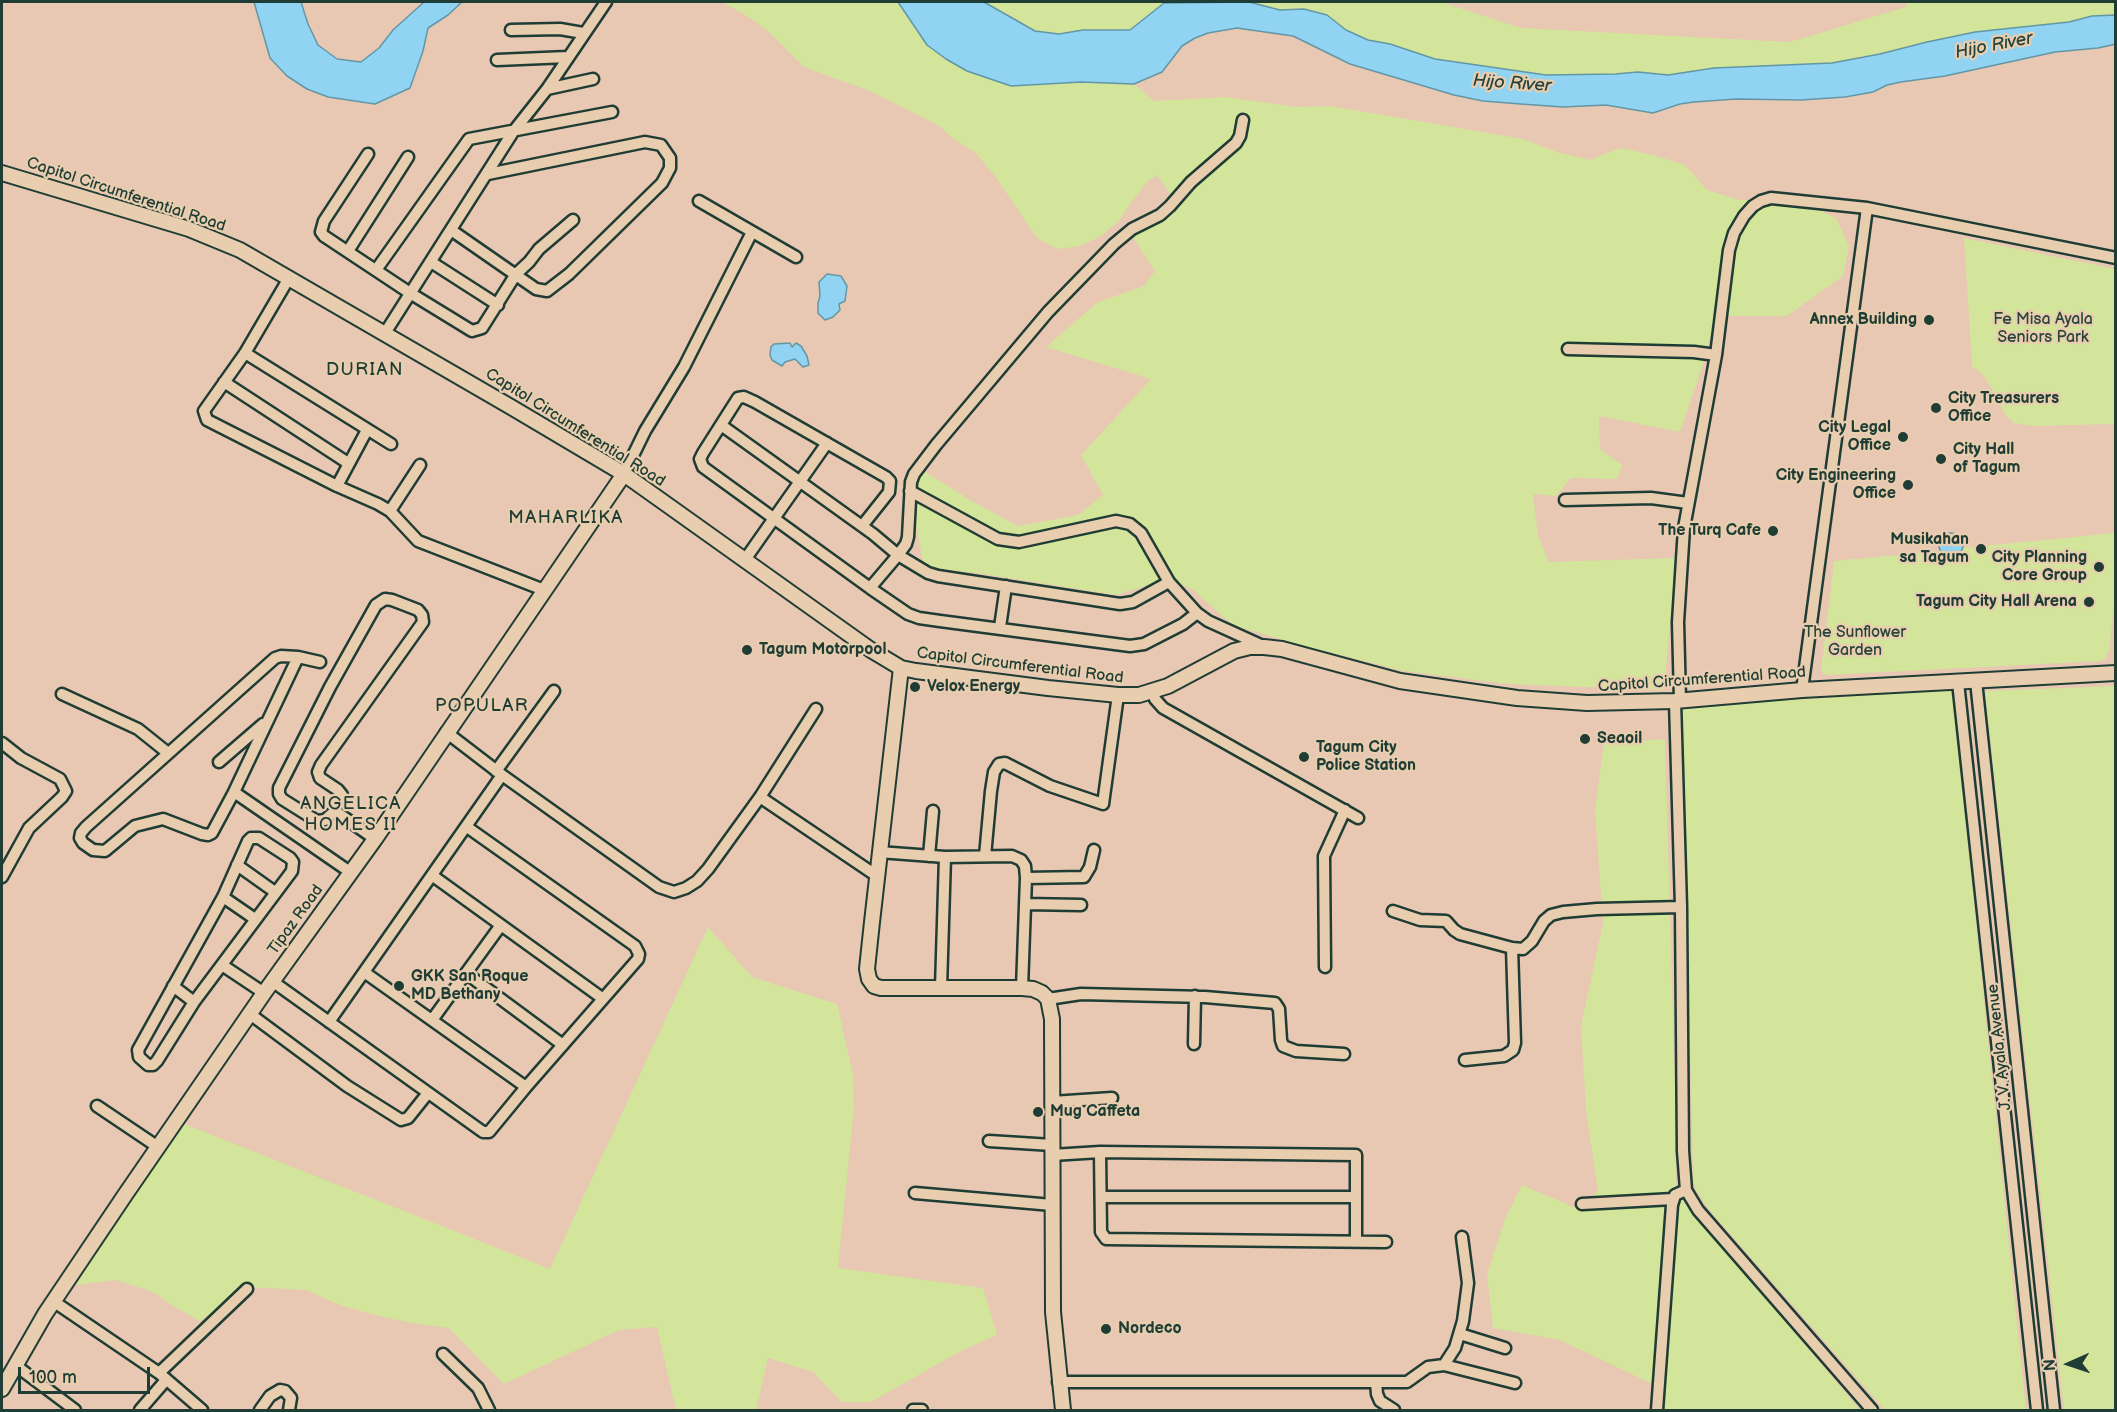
<!DOCTYPE html>
<html>
<head>
<meta charset="utf-8">
<style>
	body { margin:0 }
	#map { position:relative; width:2117px; height:1412px; overflow:hidden; background:#e8c7b3; font-family:"Balsamiq Sans",sans-serif }
	canvas { display:block }
	.frame { position:absolute; inset:0; border:3px solid #1f3d34; pointer-events:none }
	.north { position:absolute; left:2039px; top:1334px; width:60px; height:60px; -webkit-text-stroke:4px #e8cdaf; paint-order:stroke; rotate:267deg; font-size:16px; font-weight:700; line-height:24px; text-align:center; color:#1f3d34 }
	.north::after { content:''; display:block; margin:auto; width:21px; height:27px; background:#1f3d34; clip-path:polygon(50% 0,100% 100%,50% 72%,0 100%) }
	.scale { position:absolute; left:18px; top:1367px; width:132px; height:27px; box-sizing:border-box; border:3px solid #1f3d34; border-top:0; padding-left:8px; font-size:18px; line-height:21px; white-space:nowrap; color:#1f3d34; -webkit-text-stroke:4px #e8cdaf; paint-order:stroke }
</style>
</head>
<body>
<div id="map">
<canvas width="2117" height="1412"></canvas>
<div class="frame"></div>
<div class="north">N</div>
<div class="scale">100 m</div>
</div>
<script>
const ctx = document.querySelector('canvas').getContext('2d');
ctx.lineJoin = 'round';
function paint(path, color) { ctx.fillStyle = color; ctx.fill(path, 'evenodd'); }
const shape = rows => new Path2D(rows.map(r => 'M' + r).join(''));
function strokePath(path, color, width, dash) { ctx.strokeStyle = color; ctx.lineWidth = width; ctx.lineCap = dash ? 'butt' : 'round'; ctx.setLineDash(dash || []); ctx.stroke(path); }
function write(font, color, halo, rows, align = 'center') {
  ctx.font = font + ' "Balsamiq Sans",sans-serif'; ctx.lineWidth = 4.5; ctx.setLineDash([]); ctx.textBaseline = 'middle'; ctx.strokeStyle = halo; ctx.fillStyle = color; for (const [text, x, y, turn = 0] of rows) {
    ctx.save(); ctx.translate(x, y); ctx.rotate((+turn || 0) * Math.PI / 180); ctx.textAlign = isNaN(turn) ? turn : align; if (halo) ctx.strokeText(text, 0, 0); ctx.fillText(text, 0, 0); ctx.restore();
  }
}
paint(shape([
	[722,2,898,2,927,45,946,59,967,71,1011,86,1081,82,1134,84,1154,101,1225,97,1296,107,1331,106,1523,139,1557,152,1589,160,1621,148,1653,155,1685,165,1707,190,1739,200,1772,199,1806,204,1836,218,1849,246,1843,276,1787,316,1715,316,1705,358,1680,432,1599,416,1600,449,1622,465,1617,479,1571,478,1556,496,1533,494,1538,536,1549,562,1676,558,1664,690,1508,684,1404,671,1300,645,1233,625,1192,589,1167,579,1116,595,984,574,924,567,915,519,914,500,921,469,970,500,1018,526,1078,515,1103,495,1081,455,1151,379,1046,347,1098,302,1144,286,1155,271,1132,236,1174,200,1157,175,1148,181,1132,201,1119,221,1101,236,1080,246,1057,249,1037,238,997,179,976,153,955,140,938,125,870,91,804,67,769,32,750,18],
	[984,2,1195,2,1164,3,1130,30,1083,30,1059,34,1035,31],
	[1249,2,1441,2,1521,28,1790,42,1906,7,1907,2,2115,2,2116,15,2092,16,2069,22,1975,32,1927,42,1880,54,1832,63,1714,68,1668,75,1638,72,1615,74,1546,75,1435,59,1390,44,1368,40,1346,30,1327,15,1304,9,1280,10],
	[1964,238,2115,269,2115,424,2032,426,2014,423,2006,416,1989,384,1984,376,1972,366],
	[2115,533,2115,597,2109,651,2106,658,2101,661,1826,675,1821,671,1834,561,1940,551,1947,557,1953,558,1957,556,1964,548],
	[2115,686,2115,1410,2064,1410,1985,691],
	[1952,690,2026,1410,1885,1410,1710,1211,1695,1188,1693,1176,1682,707],
	[1665,739,1675,1089,1676,1192,1860,1410,1665,1410,1665,1390,1560,1340,1493,1328,1487,1275,1505,1219,1522,1185,1578,1209,1598,1191,1586,1110,1581,1026,1603,923,1595,810,1604,743],
	[708,927,752,977,837,1004,853,1075,854,1108,838,1268,983,1288,997,1335,961,1351,871,1402,842,1402,813,1372,768,1358,756,1410,676,1410,657,1327,619,1330,504,1384,449,1328,411,1323,375,1315,340,1305,306,1290,248,1287,200,1321,173,1306,153,1292,116,1280,68,1286,182,1123,550,1269]
]), '#d2e59a');
const water = shape([
	[254,2,301,2,308,24,318,45,337,59,361,62,379,48,393,30,424,2,462,2,448,15,428,28,423,51,410,88,375,104,328,97,307,89,287,76,270,58,254,2],
	[898,2,984,2,1035,31,1059,34,1083,30,1130,30,1164,3,1249,2,1280,10,1304,9,1327,15,1346,30,1368,40,1390,44,1435,59,1546,75,1615,74,1638,72,1668,75,1714,68,1832,63,1880,54,1927,42,1975,32,2069,22,2092,16,2115,15,2116,44,2098,48,2055,52,1945,76,1901,82,1887,85,1873,92,1845,97,1801,100,1736,99,1694,102,1680,104,1653,113,1606,105,1563,107,1521,104,1483,101,1454,95,1350,64,1293,36,1237,28,1208,33,1195,38,1182,46,1162,72,1134,84,1081,82,1011,86,967,71,946,59,927,45,898,2],
	[827,274,841,276,847,286,845,301,839,304,840,310,833,317,825,320,818,313,818,303,820,296,819,282,827,274],
	[790,343,792,347,796,343,801,346,807,356,809,365,803,367,795,359,785,362,782,366,772,360,770,355,771,347,774,344,790,343],
	'1939 545a12 12 0 1 1 24 0a12 12 0 1 1-24 0Z'
]);
paint(water, '#90d3f2');
strokePath(water, '#6397a6', 1.5);
const street = shape([
	[511,30,560,29,583,33],
	[497,60,567,57],
	[547,89,593,79],
	[368,154,324,221,321,232,324,236,410,293,472,331,482,328,516,274,529,262,539,249,573,220],
	[699,201,796,257],
	[451,230,536,289,547,291,569,274,662,183,670,168,670,158,661,145,645,142,488,174],
	[348,251,408,157],
	[431,262,498,305],
	[376,270,469,139,612,112],
	[289,278,245,353,204,411,207,420,337,486,378,504,390,511,418,541,544,590],
	[385,333,513,132,547,89,606,2],
	[1568,349,1694,352,1716,355],
	[245,353,391,444],
	[224,382,348,463],
	[721,425,873,534,898,555,870,588],
	[624,474,645,431,684,367,752,232],
	[337,486,367,430],
	[910,491,998,539,1019,542,1116,521,1130,524,1141,533,1169,582,1197,613,1208,621,1263,646],
	[1565,500,1651,498,1688,503],
	[390,511,420,465],
	[862,526,889,492,890,481,886,477,755,402,744,397,738,398,703,453,700,459,703,467,870,588,908,614,919,618,940,621,1130,646,1144,644,1183,624,1197,613],
	[744,561,827,443],
	[1169,582,1133,602,1120,604,938,576,928,573,898,555,906,544,908,537,911,482,914,474,936,445,1048,312,1114,244,1132,229,1160,215,1170,206,1191,182,1236,143,1240,136,1243,120],
	[385,599,392,600,418,610,422,615,423,622,321,765,318,772,320,778,338,790,342,795,335,811,325,820,317,821,282,799,279,794,279,788,330,687,376,605,385,599],
	[1000,627,1006,586],
	[298,657,320,662],
	[1976,681,2054,1410],
	[1958,682,2037,1410],
	[1802,690,1867,208,2116,258],
	[1153,692,1155,699,1163,708,1358,818],
	[62,694,138,729,168,753],
	[1680,700,1678,622,1684,528,1716,355,1729,250,1734,233,1744,216,1753,206,1761,201,1771,198,1867,208],
	[1675,701,1681,907,1683,1151,1686,1190,1698,1210,1872,1410],
	[446,732,502,775,659,887,674,892,686,888,697,881,708,869,760,797,816,709],
	[2,743,21,758,60,779,66,791,62,797,29,828,2,877],
	[219,762,263,724],
	[496,771,554,691],
	[234,792,298,657,281,656,275,658,86,827,81,833,80,838,83,843,93,850,105,851,135,826,163,819,202,834,208,835,212,833,234,792,350,872],
	[760,797,877,876],
	[335,811,375,839],
	[251,838,259,838,290,858,293,862,292,871,194,1002,157,1061,153,1065,148,1065,139,1057,138,1050,223,897,248,841,251,838],
	[879,852,945,857,1012,856,1021,860,1025,866,1026,878,1022,988],
	[929,856,933,811],
	[985,856,991,791,994,772,999,764,1005,763,1050,786,1103,804,1118,695],
	[237,865,275,892],
	[433,876,602,998],
	[1026,878,1084,877,1090,867,1094,850],
	[223,897,255,919],
	[1025,904,1081,905],
	[1393,911,1420,920,1446,921,1454,930,1460,934,1512,948,1523,949,1532,941,1544,921,1551,915,1563,912,1597,909,1681,907],
	[222,965,264,993],
	[1325,967,1324,856,1345,810],
	[364,972,526,1087],
	[467,974,563,1045],
	[272,981,483,1132,489,1132,526,1087,638,959,639,954,635,946,467,827],
	[173,986,194,1002],
	[941,988,945,857],
	[1048,999,1081,994,1205,997,1275,1003,1279,1009,1281,1040,1283,1046,1296,1051,1344,1054],
	[250,1014,347,1086,401,1120,408,1118,428,1093],
	[432,1020,501,925],
	[329,1022,502,775],
	[1194,1044,1195,996],
	[1465,1060,1504,1056,1513,1050,1515,1043,1512,948],
	[1052,1102,1112,1098],
	[97,1106,158,1147],
	[989,1141,1052,1145],
	[1100,1152,1101,1232,1106,1239,1386,1242],
	[1052,1155,1100,1152,1356,1155,1356,1241],
	[915,1193,1052,1205],
	[1101,1197,1356,1197],
	[1582,1204,1673,1199],
	[53,1301,159,1373,202,1410],
	[1460,1334,1505,1348],
	[443,1354,478,1388,489,1410],
	[15,1365,75,1410],
	[1444,1365,1515,1383],
	[159,1373,247,1289],
	[1058,1382,1407,1382,1428,1367,1444,1365,1455,1348,1463,1321,1468,1283,1462,1237],
	[1376,1382,1377,1394,1380,1401,1394,1410],
	[140,1410,166,1380],
	[260,1410,270,1396,280,1390,285,1391,291,1398,289,1410],
	[913,1410,922,1410],
	[1657,1410,1672,1205,1675,1195,1686,1190]
]);
const secondary = shape([
	[2,173,189,229,240,250,511,407,624,474,871,650,901,668,916,671,1048,688,1118,695,1139,695,1168,686,1234,651,1250,647,1264,647,1282,649,1400,681,1517,698,1587,703,1675,701,1802,690,2116,673],
	[901,668,872,922,867,969,869,979,874,986,881,988,1022,988,1033,989,1042,993,1048,999,1052,1019,1053,1312,1063,1410],
	[2,1389,45,1314,125,1195,264,993,375,839,624,474]
]);
strokePath(street, '#1f3d34', 15);
strokePath(secondary, '#1f3d34', 18);
strokePath(street, '#e8cdaf', 10);
strokePath(secondary, '#e8cdaf', 14);
for (const [x, y, r, color] of [
	[1929,320,6,"#1f3d34"],
	[1936,408,6,"#1f3d34"],
	[1903,437,6,"#1f3d34"],
	[1941,459,6,"#1f3d34"],
	[1908,485,6,"#1f3d34"],
	[1773,531,6,"#1f3d34"],
	[1981,549,6,"#1f3d34"],
	[2099,567,6,"#1f3d34"],
	[2089,602,6,"#1f3d34"],
	[747,650,6,"#1f3d34"],
	[915,687,6,"#1f3d34"],
	[1585,739,6,"#1f3d34"],
	[1304,757,6,"#1f3d34"],
	[399,986,6,"#1f3d34"],
	[1038,1112,6,"#1f3d34"],
	[1106,1329,6,"#1f3d34"]
]) { const dot = new Path2D(); dot.arc(x, y, r, 0, 2 * Math.PI); ctx.fillStyle = color; ctx.fill(dot); strokePath(dot, '#e8cdaf', 2); }
write('16px', '#1f3d34', '#e8cdaf', [
	["Capitol Circumferential Road",126,195,18],
	["Capitol Circumferential Road",575,428,32],
	["Capitol Circumferential Road",1020,666,7],
	["Capitol Circumferential Road",1702,680,-4],
	["Tipaz Road",296,920,-54],
	["J. V. Ayala Avenue",2000,1047,-96]
]);
write('bold 16px', '#1f3d34', '#e8cdaf', [
	["Annex Building",1917,320,"right"],
	["City Treasurers",1948,399],
	["Office",1948,417],
	["City Legal",1891,428,"right"],
	["Office",1891,446,"right"],
	["City Hall",1953,450],
	["of Tagum",1953,468],
	["City Engineering",1896,476,"right"],
	["Office",1896,494,"right"],
	["The Turq Cafe",1761,531,"right"],
	["Musikahan",1969,540,"right"],
	["sa Tagum",1969,558,"right"],
	["City Planning",2087,558,"right"],
	["Core Group",2087,576,"right"],
	["Tagum City Hall Arena",2077,602,"right"],
	["Tagum Motorpool",759,650],
	["Velox Energy",927,687],
	["Seaoil",1597,739],
	["Tagum City",1316,748],
	["Police Station",1316,766],
	["GKK San Roque",411,977],
	["MD Bethany",411,995],
	["Mug Caffeta",1050,1112],
	["Nordeco",1118,1329]
], 'left');
write('16px', '#284539', '#e8cdaf', [
	["Fe Misa Ayala",2043,320],
	["Seniors Park",2043,338],
	["The Sunflower",1855,633],
	["Garden",1855,651]
]);
write('italic 18px', '#25443e', '#e8cdaf', [
	["Hijo River",1994,46,-11],
	["Hijo River",1512,84,4]
]);
ctx.letterSpacing = '1.5px';
write('18px', '#1f3d34', '#e8cdaf', [
	["DURIAN",365,370],
	["MAHARLIKA",566,518],
	["POPULAR",482,706],
	["ANGELICA",351,804],
	["HOMES II",351,825]
]);
ctx.letterSpacing = '0px';
</script>
</body>
</html>
